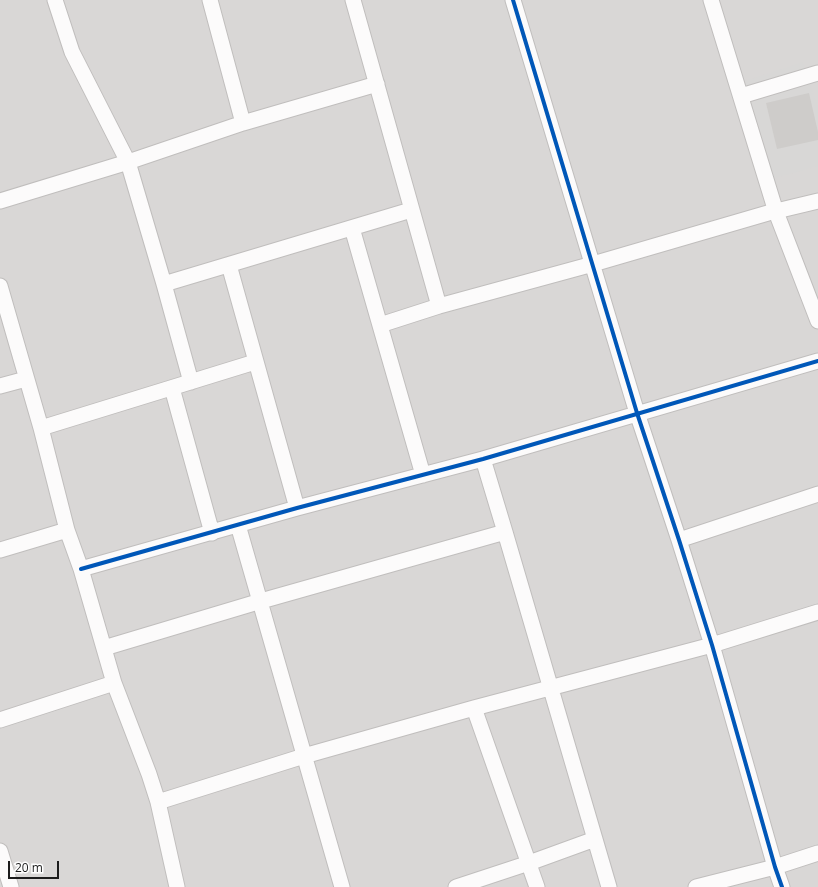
<!DOCTYPE html>
<html>
<head>
<meta charset="utf-8">
<style>
	body { margin:0 }
	#map { position:relative; width:818px; height:887px; overflow:hidden; background:#eae7e5; font-family:"Open Sans",sans-serif }
	canvas { display:block }
	.scale { position:absolute; left:8px; top:861px; width:51px; height:18px; box-sizing:border-box; border:2px solid #1c1c1c; border-top:0; padding-left:5px; font-size:12px; line-height:14px; white-space:nowrap; color:#1c1c1c; -webkit-text-stroke:3px #fff; paint-order:stroke }
</style>
</head>
<body>
<div id="map">
<canvas width="818" height="887"></canvas>
<div class="scale">20 m</div>
</div>
<script>
const ctx = document.querySelector('canvas').getContext('2d');
ctx.lineJoin = 'round';
function paint(path, color) { ctx.fillStyle = color; ctx.fill(path, 'evenodd'); }
const shape = rows => new Path2D(rows.map(r => 'M' + r).join(''));
function strokePath(path, color, width, dash) { ctx.strokeStyle = color; ctx.lineWidth = width; ctx.lineCap = dash ? 'butt' : 'round'; ctx.setLineDash(dash || []); ctx.stroke(path); }
paint(shape([
	[0,0,818,0,818,887,0,887]
]), '#d9d7d6');
paint(shape([
	[803,62,818,109,818,166,760,182,733,85]
]), '#d8d7d6');
paint(shape([
	[809,93,818,132,818,140,777,149,766,103]
]), '#ceccca');
const street = shape([
	[55,0,72,52,128,162,164,284,191,382],
	[210,0,243,123],
	[353,0,439,306],
	[513,0,637,413,679,540,712,645,775,867,782,887],
	[711,0,776,212,818,321],
	[741,96,818,73],
	[0,201,128,162,243,123,377,84],
	[352,228,423,475],
	[229,265,297,508],
	[164,284,411,210],
	[0,286,41,428,67,530,81,569,114,683,149,774,158,802,177,887],
	[380,325,439,306,593,264,768,213,818,201],
	[0,386,26,379],
	[172,388,212,533],
	[41,428,255,362],
	[483,459,505,532,609,887],
	[238,525,342,887],
	[679,540,818,494],
	[0,550,67,530],
	[81,569,297,508,483,459,818,361],
	[104,648,261,601,505,532],
	[474,708,537,887],
	[0,720,114,683],
	[158,802,304,756,474,708,712,645,818,612],
	[0,851,11,887],
	[456,887,529,863,595,839],
	[696,887,775,867,818,853]
]);
strokePath(street, '#c0bebd', 17);
strokePath(street, '#fcfbfb', 15);
strokePath(shape([
	[513,0,637,413,679,540,712,645,775,867,782,887],
	[81,569,297,508,483,459,818,361]
]), '#0057b8', 4);
</script>
</body>
</html>
